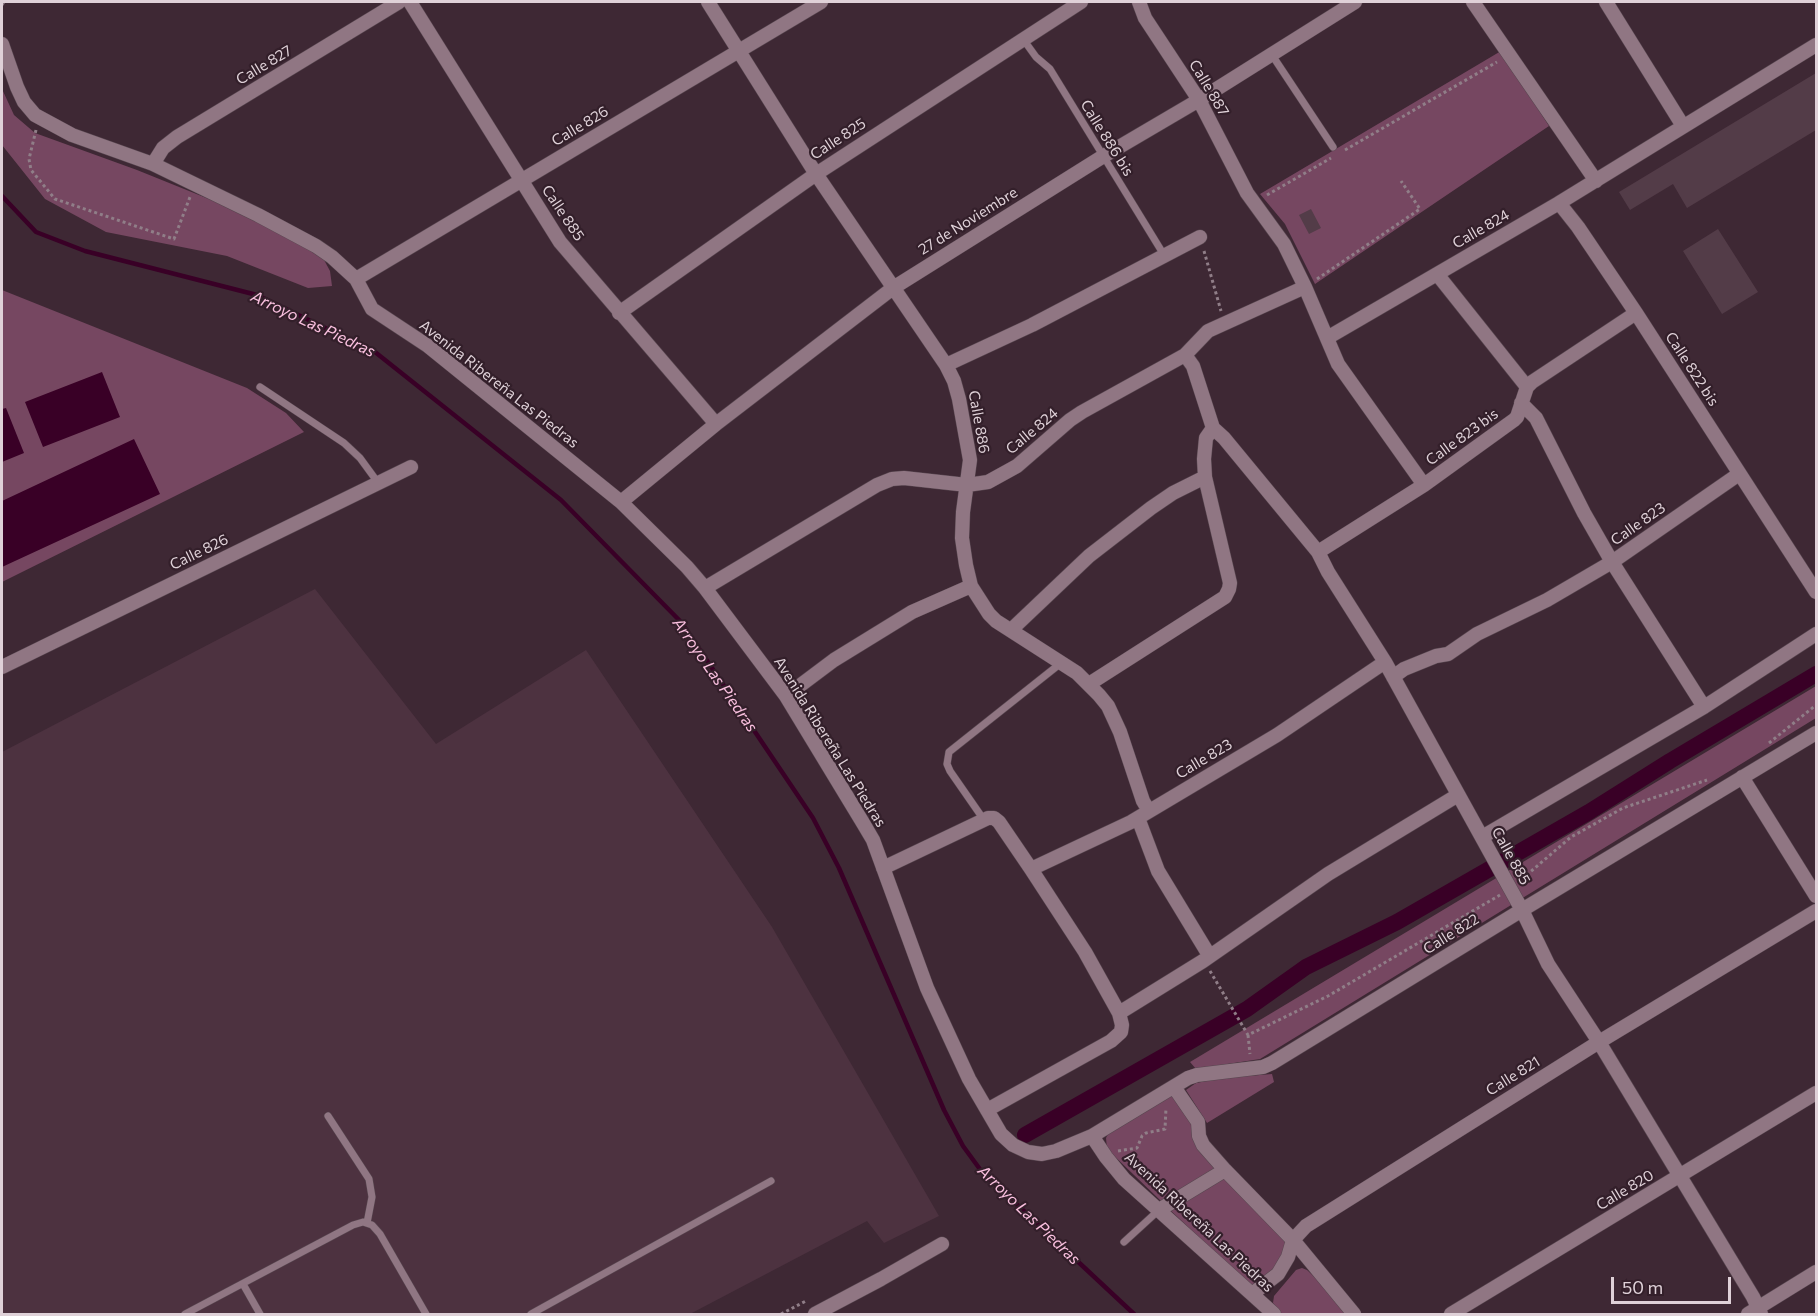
<!DOCTYPE html>
<html>
<head>
<meta charset="utf-8">
<style>
	body { margin:0 }
	#map { position:relative; width:1818px; height:1316px; overflow:hidden; background:#3e2834; font-family:Commissioner,sans-serif }
	canvas { display:block }
	.frame { position:absolute; inset:0; border:3px solid #dfd1d8; pointer-events:none }
	.scale { position:absolute; left:1611px; top:1277px; width:120px; height:27px; box-sizing:border-box; border:3px solid #dfd1d8; border-top:0; padding-left:8px; font-size:18px; line-height:21px; white-space:nowrap; color:#dfd1d8; -webkit-text-stroke:4px #331f2a; paint-order:stroke }
</style>
</head>
<body>
<div id="map">
<canvas width="1818" height="1316"></canvas>
<div class="frame"></div>
<div class="scale">50 m</div>
</div>
<script>
const ctx = document.querySelector('canvas').getContext('2d');
ctx.lineJoin = 'round';
function paint(path, color) { ctx.fillStyle = color; ctx.fill(path, 'evenodd'); }
const shape = rows => new Path2D(rows.map(r => 'M' + r).join(''));
function strokePath(path, color, width, dash) { ctx.strokeStyle = color; ctx.lineWidth = width; ctx.lineCap = dash ? 'butt' : 'round'; ctx.setLineDash(dash || []); ctx.stroke(path); }
function write(font, color, halo, rows, align = 'center') {
  ctx.font = font + ' Commissioner,sans-serif'; ctx.lineWidth = 4.5; ctx.setLineDash([]); ctx.textBaseline = 'middle'; ctx.strokeStyle = halo; ctx.fillStyle = color; for (const [text, x, y, turn = 0] of rows) {
    ctx.save(); ctx.translate(x, y); ctx.rotate((+turn || 0) * Math.PI / 180); ctx.textAlign = isNaN(turn) ? turn : align; if (halo) ctx.strokeText(text, 0, 0); ctx.fillText(text, 0, 0); ctx.restore();
  }
}
paint(shape([
	[315,589,436,744,586,650,772,927,939,1216,884,1243,867,1221,690,1314,2,1314,2,752]
]), '#4d3240');
paint(shape([
	[1501,51,1549,126,1315,284,1285,224,1260,194],
	[2,89,14,115,35,133,137,170,261,220,323,258,330,271,332,286,308,288,227,256,106,232,45,199,2,145],
	[2,290,247,388,286,413,304,432,2,582],
	[1816,686,1816,718,1260,1059,1196,1069,1190,1062],
	[1272,1074,1274,1082,1207,1123,1186,1090,1196,1083,1222,1078],
	[1174,1093,1217,1167,1161,1201,1107,1149,1106,1138,1109,1132],
	[1223,1177,1288,1241,1285,1257,1273,1272,1253,1288,1170,1210],
	[1302,1268,1307,1270,1333,1294,1350,1314,1282,1314,1273,1303,1274,1296,1296,1270]
]), '#764761');
paint(shape([
	[102,372,120,417,43,447,25,402],
	[6,408,24,453,2,462,2,409],
	[134,439,160,494,2,567,2,501]
]), '#390026');
strokePath(shape([
	[2,196,36,232,85,251,257,295,375,352,561,500,681,622,813,818,839,868,944,1110,963,1146,982,1172,1134,1314]
]), '#390026', 4.5);
strokePath(shape([
	[1025,1135,1247,1009,1306,967,1397,922,1589,812,1670,761,1816,674]
]), '#390026', 16);
paint(shape([
	[1816,73,1816,130,1687,208,1673,184,1630,210,1619,192],
	[1311,209,1321,228,1309,234,1299,215],
	[1718,229,1758,292,1722,314,1683,251]
]), '#533c48');
const lane = shape([
	[1023,39,1036,57,1050,69,1164,255],
	[1272,55,1333,147],
	[260,387,344,443,360,458,379,484],
	[984,820,950,771,947,764,949,752,1061,663],
	[328,1116,369,1179,372,1197,367,1223],
	[1124,1242,1159,1210],
	[243,1284,260,1314],
	[185,1314,353,1225,363,1222,372,1225,380,1234,426,1314],
	[531,1314,771,1181]
]);
const street = shape([
	[410,2,560,242,716,424],
	[708,2,816,174,946,365,954,381,959,399,970,460,963,512,962,538,966,565,971,586,989,614,996,621,1077,673,1099,695,1108,706,1120,732,1143,801,1149,811],
	[1139,2,1145,18,1199,100,1247,193,1284,244,1305,287,1338,364,1424,485],
	[1473,2,1596,181],
	[1606,2,1683,126],
	[2,44,17,87,24,102,35,115,72,135,153,164,258,215,316,246,332,257,356,279,372,309,428,346,621,502,687,567,705,588,786,696,863,823,873,840,927,988,969,1079,1001,1134,1013,1145,1028,1152,1042,1154,1056,1151,1092,1136,1188,1078,1197,1075,1263,1067,1272,1063,1522,910,1816,733],
	[1816,45,1559,203,1578,227,1636,313,1816,592],
	[153,164,163,148,177,137,399,2],
	[1437,274,1527,387],
	[356,279,821,2],
	[619,313,816,174,1081,2],
	[1327,338,1559,203],
	[946,365,1032,325,1200,237],
	[1521,403,1536,418,1584,513,1612,562,1704,707],
	[1213,428,1224,438,1318,552,1328,572,1385,662,1522,910,1548,964,1599,1042,1753,1297,1761,1314],
	[621,502,716,424,893,288,1102,157,1199,100,1355,2],
	[1318,552,1424,485,1514,420,1517,417,1527,387,1532,382,1636,313],
	[705,588,877,485,892,479,904,478,967,485,988,482,1017,466,1070,420,1082,412,1185,355,1208,331,1305,287],
	[1011,630,1089,556,1151,508,1173,493,1205,477],
	[2,667,411,467],
	[1393,677,1404,669,1436,656,1448,654,1477,634,1547,600,1612,562,1739,474],
	[1089,684,1225,597,1229,589,1230,583,1205,477,1204,459,1206,438,1213,428,1193,366,1185,355],
	[786,696,834,660,912,612,971,586],
	[1742,777,1816,896],
	[1138,818,1158,871,1209,955],
	[1482,837,1704,707,1816,634],
	[883,868,988,818,994,818,999,822,1031,869,1085,952,1119,1013,1122,1025,1121,1032,1111,1041,987,1110],
	[1031,869,1131,822,1277,735,1385,662],
	[1119,1013,1203,961,1328,874,1458,795],
	[1174,1087,1198,1122,1199,1136,1203,1145,1225,1170,1293,1240,1354,1314],
	[1092,1136,1106,1157,1124,1179,1274,1314],
	[1159,1210,1225,1170],
	[1252,1294,1278,1274,1288,1257,1293,1240,1306,1226,1599,1042,1816,911],
	[815,1314,881,1279,942,1244],
	[1451,1314,1816,1093],
	[1748,1314,1816,1272]
]);
strokePath(lane, '#584750', 8);
strokePath(street, '#584750', 15);
strokePath(shape([
	[2,5,4,2],
	[36,130,29,159,31,170,55,199,174,239,190,197],
	[1345,150,1497,62],
	[1267,195,1331,158],
	[1204,251,1221,311],
	[1317,279,1420,209,1401,181],
	[1769,743,1816,705],
	[1522,879,1571,837,1623,808,1707,780],
	[1210,971,1248,1035,1328,996,1500,895],
	[1248,1035,1250,1054],
	[1118,1151,1137,1148,1142,1136,1146,1133,1165,1129,1166,1108],
	[781,1314,806,1301]
]), '#907e88', 3, [3, 3]);
strokePath(lane, '#907683', 7);
strokePath(street, '#907683', 14);
write('15px', '#dfd1d8', '#331f2a', [
	["Calle 827",264,65,-31],
	["Calle 887",1209,88,59],
	["Calle 826",580,126,-31],
	["Calle 886 bis",1107,138,58],
	["Calle 825",838,139,-33],
	["Calle 885",563,213,56],
	["27 de Noviembre",968,221,-32],
	["Calle 824",1481,229,-30],
	["Calle 822 bis",1692,369,57],
	["Avenida Ribereña Las Piedras",499,384,38],
	["Calle 886",979,422,80],
	["Calle 824",1032,431,-40],
	["Calle 823 bis",1462,437,-36],
	["Calle 823",1638,524,-35],
	["Calle 826",199,552,-26],
	["Avenida Ribereña Las Piedras",830,742,58],
	["Calle 823",1204,759,-31],
	["Calle 885",1511,856,61],
	["Calle 822",1451,934,-32],
	["Calle 821",1513,1076,-32],
	["Calle 820",1625,1190,-31],
	["Avenida Ribereña Las Piedras",1199,1222,43]
]);
write('italic 16px', '#fac0df', '#331f2a', [
	["Arroyo Las Piedras",313,324,25],
	["Arroyo Las Piedras",715,675,55],
	["Arroyo Las Piedras",1029,1215,44]
]);
</script>
</body>
</html>
